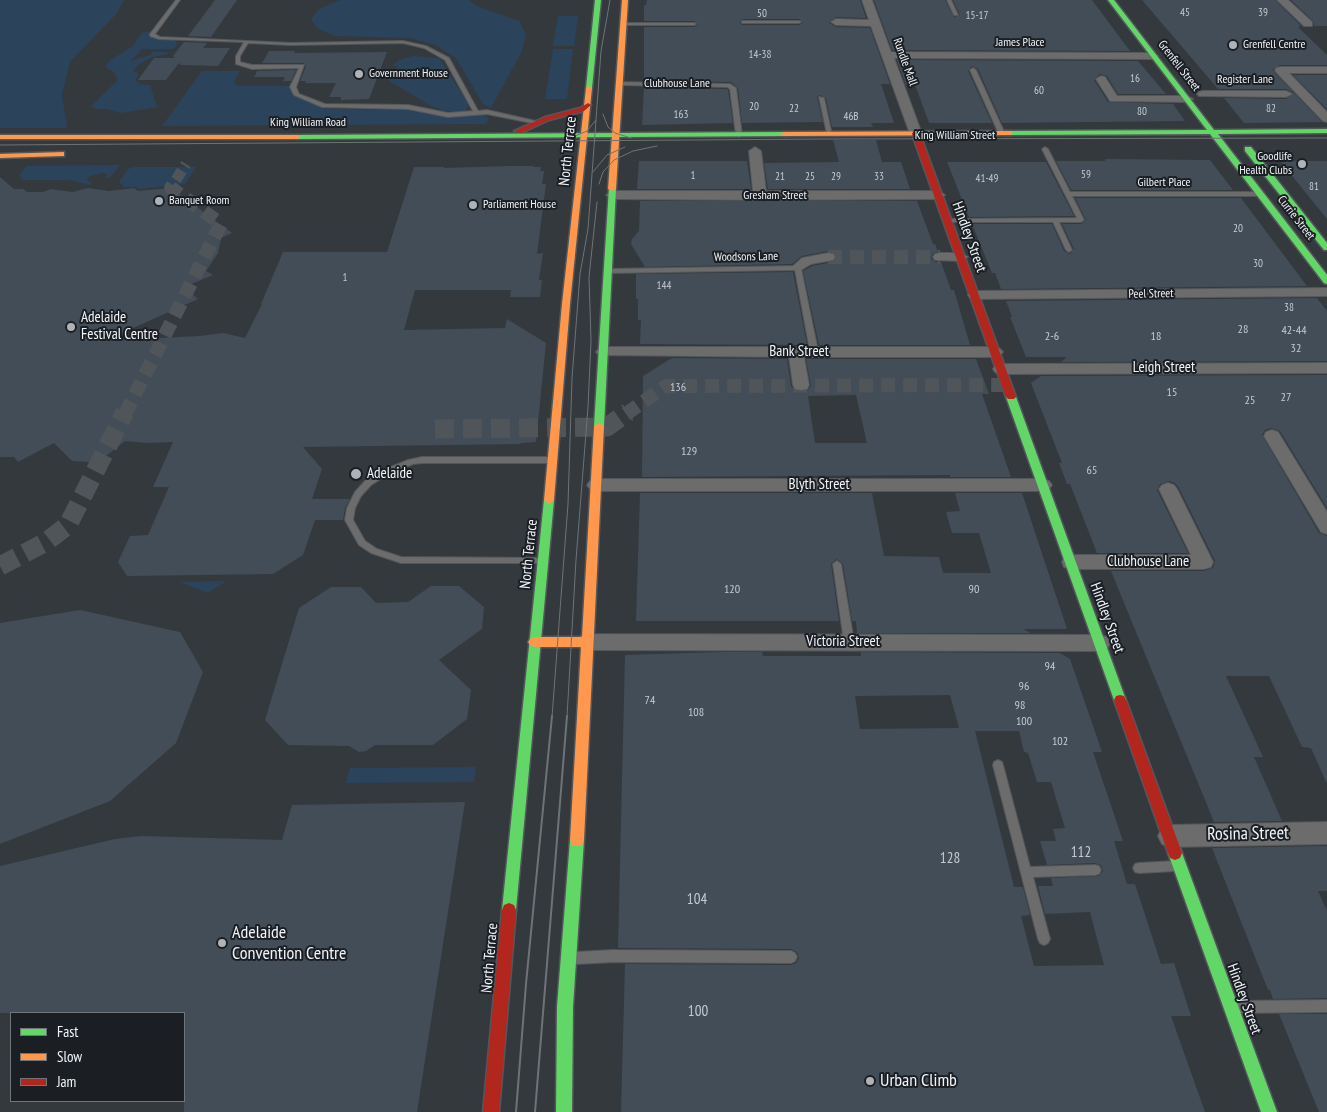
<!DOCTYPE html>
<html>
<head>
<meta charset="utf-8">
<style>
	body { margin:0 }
	#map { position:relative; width:1327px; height:1112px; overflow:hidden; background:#34393e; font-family:"PT Sans Narrow",sans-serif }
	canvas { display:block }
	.legend { position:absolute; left:10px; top:1012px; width:175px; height:90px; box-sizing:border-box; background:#1b1f23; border:1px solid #707579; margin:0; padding:6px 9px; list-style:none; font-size:15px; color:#f0f5fb }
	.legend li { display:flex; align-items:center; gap:10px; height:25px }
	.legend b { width:25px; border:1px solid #707579 }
</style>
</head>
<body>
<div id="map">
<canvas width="1327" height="1112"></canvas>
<ul class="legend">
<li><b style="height:6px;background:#63d668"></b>Fast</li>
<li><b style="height:6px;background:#ff974d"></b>Slow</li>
<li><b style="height:6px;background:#b3261e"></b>Jam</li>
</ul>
</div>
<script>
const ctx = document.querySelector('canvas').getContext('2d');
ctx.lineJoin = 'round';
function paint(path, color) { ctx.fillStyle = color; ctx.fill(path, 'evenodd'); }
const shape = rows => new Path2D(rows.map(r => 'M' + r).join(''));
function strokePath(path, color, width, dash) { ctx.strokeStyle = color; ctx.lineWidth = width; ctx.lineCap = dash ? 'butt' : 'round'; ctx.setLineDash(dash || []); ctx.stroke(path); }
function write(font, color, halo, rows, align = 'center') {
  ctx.font = font + ' "PT Sans Narrow",sans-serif'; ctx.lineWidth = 4; ctx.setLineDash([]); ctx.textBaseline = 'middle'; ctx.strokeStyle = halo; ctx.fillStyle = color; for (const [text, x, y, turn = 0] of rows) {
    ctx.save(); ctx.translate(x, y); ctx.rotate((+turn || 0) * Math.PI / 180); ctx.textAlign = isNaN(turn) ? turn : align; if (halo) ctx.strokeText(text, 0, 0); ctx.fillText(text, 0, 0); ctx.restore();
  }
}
paint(shape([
	[0,0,124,0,117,13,70,62,62,95,67,128,0,128],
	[340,0,468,0,479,7,519,21,526,34,522,51,491,108,483,104,456,58,435,45,410,38,335,36,317,28,311,19,319,9],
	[558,16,578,16,574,46,553,46],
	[155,30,153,37,159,40,174,40,178,44,173,49,142,49,131,61,150,55,153,52,168,52,168,54,152,57,138,65,133,71,138,73,138,76,135,81,139,82,138,84,150,85,157,107,121,113,107,109,96,109,91,106,118,80,114,72,105,67,109,61,133,46,142,33],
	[553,49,573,49,567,99,545,99],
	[413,56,439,58,469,105,464,112,445,111,431,106,388,80,388,76,395,76,398,66,392,66,399,60],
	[202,71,240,71,234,82,238,86,295,86,301,95,308,100,322,107,335,109,410,110,460,115,483,114,489,119,486,124,467,124,162,126],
	[120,165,110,178,106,178,107,174,103,173,90,176,87,180,91,183,90,185,69,180,22,180,19,175,27,166],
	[134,167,196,167,185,184,139,189,136,187,124,187,119,182,128,169],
	[227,581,207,593,180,582],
	[476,767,474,782,346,783,350,768]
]), '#2c435c');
paint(shape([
	[215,0,237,0,211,37,188,36],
	[647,0,860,0,866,18,836,17,829,23,836,27,870,28,890,84,881,84,894,123,871,123,873,127,832,127,826,98,819,95,817,97,823,122,742,123,738,88,731,82,644,81,644,27,694,27,698,25,694,21,644,21,644,5,646,5],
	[742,19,799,19,803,23,799,25,742,25,740,23],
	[874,0,945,0,954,17,960,15,953,0,1092,0,1130,51,892,50],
	[1142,0,1275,0,1301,26,1298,27,1327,55,1327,65,1280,65,1273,69,1275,73,1322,122,1244,123,1224,98,1286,99,1294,93,1286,89,1218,89],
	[1291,0,1327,0,1327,26,1314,26,1313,21],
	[184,42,207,43,203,48,230,48,218,66,181,65,179,63,166,80,138,80,154,58,175,58,173,56],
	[269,51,295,51,294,53,387,52,369,99,341,100,341,97,329,97,336,83,305,83,306,81,300,81,306,66,304,63,262,63],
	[897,60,1138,61,1166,94,1118,94,1107,76,1100,74,1094,80,1108,102,1173,104,1185,121,1002,123,978,69,972,66,968,71,992,123,929,123,915,85,906,85],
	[296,70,291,81,283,81,285,77,254,77,257,71],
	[1293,75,1327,75,1327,109],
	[644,87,726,89,728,90,733,123,642,125],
	[833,140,876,140,882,162,901,162,910,189,768,189,764,163,839,162],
	[1105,159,1210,160,1233,190,1071,190,1056,161,1105,161],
	[639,161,747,161,751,189,637,189],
	[1280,161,1327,161,1327,219],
	[947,162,1046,162,1074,216,969,217],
	[510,166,534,166,534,167,541,167,540,171,544,171,542,184,546,184,537,254,543,253,539,280,542,280,540,297,510,297,511,290,415,290,404,330,505,328,507,319,546,343,536,442,521,443,520,444,303,447,322,469,312,499,350,499,345,508,343,520,315,520,303,555,273,574,127,576,118,562,130,536,148,535,169,487,153,487,173,442,148,443,125,441,101,460,89,462,72,461,54,443,18,462,14,457,0,457,0,177,14,189,23,189,27,192,43,192,51,189,73,192,88,188,109,191,134,188,138,191,171,188,232,233,221,238,218,253,206,271,213,275,184,287,198,299,104,341,199,336,223,333,245,338,262,304,261,304,283,252,387,252,414,167,444,167,444,168],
	[1075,198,1241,198,1307,286,1001,289,995,273,992,273,972,224,1052,224,1064,251,1070,254,1074,249,1062,224,1081,224,1086,220],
	[640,201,917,201,933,244,935,244,938,252,933,253,931,258,935,262,941,262,951,290,954,290,970,345,819,345,803,271,812,266,833,262,837,258,835,253,828,251,802,256,792,264,645,267,631,244,632,239,639,231],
	[793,272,807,345,640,344,641,320,638,320,638,299,636,299,636,274],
	[1317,298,1327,311,1327,361,1061,362,1067,357,1026,357,1010,317,1012,317,1006,301],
	[672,358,787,359,791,386,795,391,801,392,807,391,811,386,806,359,976,359,989,394,982,394,1011,477,950,477,950,475,642,477,643,376],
	[856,395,867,443,815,443,808,396],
	[1327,375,1327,508,1280,431,1271,428,1265,430,1262,435,1319,533,1327,536,1327,784,1311,748,1302,747,1269,676,1226,676,1263,757,1254,757,1282,821,1214,822,1111,571,1204,571,1213,568,1215,561,1179,488,1175,483,1169,481,1160,484,1157,490,1188,553,1097,553,1070,484,1067,484,1059,463,1062,463,1031,383,1041,376],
	[640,493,872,493,884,556,939,557,943,573,991,573,979,533,952,533,946,512,960,511,955,493,1022,493,1067,629,1024,629,1030,633,857,633,856,621,852,621,843,564,837,559,831,564,839,621,636,621],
	[431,586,459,586,484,607,482,629,439,660,471,690,467,719,433,745,375,745,366,751,359,752,349,746,288,745,265,720,299,608,331,587,361,587,376,603,408,602],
	[80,610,180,632,203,672,176,743,110,801,0,844,0,623],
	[720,652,762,652,763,656,861,656,861,652,1060,653,1070,659,1102,752,1093,752,1123,841,1114,841,1127,884,1135,884,1161,964,1174,963,1191,1016,1171,1016,1205,1112,621,1112,625,964,791,965,796,963,799,958,797,952,791,949,618,948,625,655],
	[950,695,959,728,860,729,855,696],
	[975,731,1019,731,1024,752,1028,753,1037,782,1051,782,1065,828,1053,829,1056,841,1040,841,1047,865,1095,863,1101,865,1103,871,1099,876,1051,878,1053,886,1038,886,1045,914,1090,912,1104,965,1034,966,1021,916,1030,915,1023,887,1014,887],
	[465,802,417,1112,184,1112,184,1013,0,1013,0,866,115,839,141,836,282,840,292,805],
	[1327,846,1327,891,1318,891,1327,911,1327,998,1273,999,1270,990,1268,990,1212,848],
	[1279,1014,1327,1014,1327,1112,1319,1112]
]), '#424d58');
strokePath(shape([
	[176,180,186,164]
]), '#50555a', 11, [11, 5.5]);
strokePath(shape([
	[828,257,940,257],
	[125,414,221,224,171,188,177,179],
	[626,414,666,386,1007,385]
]), '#50555a', 14, [14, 8]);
strokePath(shape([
	[435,429,607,427,628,412],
	[0,566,46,542,68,525,125,412]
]), '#50555a', 19, [19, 9]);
const lane = shape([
	[176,0,180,0,155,34,160,37,291,43,403,41,426,46,449,58,478,111,487,110,540,122,537,124,487,114,448,117,408,109,322,107,294,95,290,87,299,68,252,69,236,64,236,56,244,42,159,39,150,36,150,34,176,0],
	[248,43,291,45,403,43,424,48,445,60,473,111,448,113,408,105,325,104,299,94,296,87,304,65,252,65,240,62,240,56,248,43],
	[947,0,951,0,958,15,954,15,947,0],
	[744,21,799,21,801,22,799,23,742,23,742,21,744,21],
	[624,23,694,23,696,24,694,25,622,25,622,24,624,23],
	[973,68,976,70,1005,134,1004,135,999,134,970,70,973,68],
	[619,82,730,84,736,88,742,135,739,137,736,135,730,89,727,87,617,85,617,83,619,82],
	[819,97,824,98,832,135,827,134,819,97],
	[1045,147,1048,149,1070,192,1259,192,1262,194,1259,196,1072,196,1084,220,1081,222,1059,222,1072,250,1069,252,1066,250,1053,222,946,222,946,220,948,219,1077,218,1042,149,1045,147],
	[798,266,801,268,818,351,814,353,810,351,795,270,608,273,605,271,608,269,798,266],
	[422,457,553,457,557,460,553,463,422,463,413,464,387,475,371,485,361,496,355,508,353,520,365,541,377,549,401,557,541,558,545,561,544,563,401,563,371,553,359,545,345,520,347,508,355,492,365,481,381,471,408,460,422,457],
	[837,561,841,564,854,642,852,645,849,646,846,645,844,642,833,564,837,561],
	[998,760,1002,762,1003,765,1030,867,1095,865,1099,866,1101,870,1099,874,1095,875,1033,877,1050,939,1048,943,1044,945,1040,943,1038,939,993,765,994,762,998,760],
	[1176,861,1180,862,1182,866,1180,870,1176,871,1139,873,1135,872,1133,868,1135,864,1139,863,1176,861],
	[614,950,791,951,795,953,797,957,795,961,791,963,614,962,576,964,572,962,570,958,572,954,576,952,614,950],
	[1327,1000,1327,1012,1237,1013,1233,1011,1231,1007,1233,1003,1237,1001,1327,1000]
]);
const street = shape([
	[862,0,872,0,891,52,1153,53,1158,56,1153,59,894,58,922,134,916,138,910,134,871,26,836,25,831,22,836,19,869,20,862,0],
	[1277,0,1288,0,1312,22,1312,26,1304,26,1277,0],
	[1280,67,1327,67,1327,73,1289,73,1327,112,1327,122,1323,121,1276,72,1275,70,1276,68,1280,67],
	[1101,76,1105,77,1117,96,1187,96,1193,99,1187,102,1110,101,1096,79,1101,76],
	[1203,91,1286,91,1292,94,1286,97,1199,96,1197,94,1199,92,1203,91],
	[755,147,761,151,766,191,939,191,945,195,939,199,760,200,612,199,606,195,612,191,753,191,749,151,755,147],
	[828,253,833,254,835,257,833,260,811,264,798,272,791,268,802,258,828,253],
	[940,253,961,253,968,257,961,261,935,260,933,257,935,254,940,253],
	[1327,288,1327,296,975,299,970,298,968,295,970,292,975,291,1327,288],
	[604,347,995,347,1000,349,1003,352,1000,355,995,357,804,357,809,385,807,389,801,390,795,389,793,385,789,357,599,355,596,352,599,349,604,347],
	[1327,363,1327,373,1001,374,995,372,993,369,995,366,1001,364,1327,363],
	[1272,430,1278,432,1327,512,1327,534,1321,532,1264,436,1266,432,1272,430],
	[596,479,1043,479,1049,481,1052,485,1049,489,1043,491,596,491,590,489,587,485,590,481,596,479],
	[1168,483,1174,485,1177,489,1213,562,1211,567,1204,569,1071,569,1064,567,1062,562,1064,557,1071,555,1191,555,1159,489,1162,485,1168,483],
	[587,634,1100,635,1107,637,1110,643,1107,649,1100,651,587,650,580,648,577,642,580,636,587,634],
	[1327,822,1327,844,1170,847,1162,844,1158,836,1162,828,1170,825,1327,822]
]);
const fast = shape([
	[595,0,601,0,592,88,589,90,586,88,595,0],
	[1108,0,1114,0,1214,130,1327,129,1327,133,1218,134,1327,275,1327,284,1324,283,1210,134,1006,135,1006,131,1009,131,1207,130,1108,0],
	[784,132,788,134,787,136,297,139,293,137,297,135,784,132],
	[1245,147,1251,147,1327,243,1327,250,1324,250,1245,151,1245,147],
	[609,187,616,189,604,426,599,429,594,426,609,187],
	[1011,394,1016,397,1126,700,1124,704,1120,705,1116,704,1114,700,1006,397,1011,394],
	[549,496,554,500,516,910,514,915,509,917,504,915,502,910,544,500,549,496],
	[577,834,582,835,584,840,573,1007,572,1112,556,1112,557,1007,570,840,572,835,577,834],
	[1175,846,1180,848,1182,853,1277,1112,1261,1112,1168,853,1170,848,1175,846]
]);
const slow = shape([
	[622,0,628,0,616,189,612,191,608,189,622,0],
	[589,86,592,88,570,304,554,500,549,504,544,500,562,304,586,88,589,86],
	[1009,131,1012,131,1012,135,784,136,780,134,784,132,1009,131],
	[0,135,297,135,301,137,297,139,0,139,0,135],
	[64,152,64,156,61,156,0,158,0,154,64,152],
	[599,423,604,426,584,840,582,845,577,846,572,845,570,840,581,647,534,647,530,645,528,642,530,639,534,637,582,637,594,426,599,423]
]);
const jam = shape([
	[588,103,591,105,584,111,549,120,521,133,514,131,545,117,580,108,588,103],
	[913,132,920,134,1016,397,1014,399,1008,399,1006,397,912,134,913,132],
	[1120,695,1124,696,1126,700,1182,853,1180,858,1175,860,1170,858,1168,853,1114,700,1116,696,1120,695],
	[509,903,514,905,516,910,499,1112,483,1112,502,910,504,905,509,903]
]);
strokePath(lane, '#53575b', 2);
strokePath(street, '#53575b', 2);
strokePath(fast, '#53575b', 3);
strokePath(slow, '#53575b', 3);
strokePath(jam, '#53575b', 3);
paint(lane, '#6b6c6b');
paint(street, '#6b6c6b');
paint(fast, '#63d668');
paint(slow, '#ff974d');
paint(jam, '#b3261e');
strokePath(shape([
	[603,114,608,127,615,133,631,138],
	[568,139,587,131,596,120],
	[0,145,826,139,1327,138],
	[593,172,607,155,625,147],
	[599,184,603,172,614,160,633,151,657,146],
	[552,717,568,504,572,378,580,274,588,229,601,51,610,0],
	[567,717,576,560,588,407,591,341,589,277,597,202]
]), '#707375', 1);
strokePath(shape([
	[516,1112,526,984,552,716],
	[535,1112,567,716]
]), '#707375', 2);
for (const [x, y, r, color] of [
	[1233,45,5,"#aeb3b9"],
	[359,74,5,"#aeb3b9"],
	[1302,164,5,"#aeb3b9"],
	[159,201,5,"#aeb3b9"],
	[473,205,5,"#aeb3b9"],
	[71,327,5,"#aeb3b9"],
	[356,474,6,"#aeb3b9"],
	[222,943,5,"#aeb3b9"],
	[870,1081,5,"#aeb3b9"]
]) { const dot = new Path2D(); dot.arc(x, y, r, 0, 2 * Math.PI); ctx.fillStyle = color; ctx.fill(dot); strokePath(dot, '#1b1f23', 2); }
write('11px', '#c4cbd2', null, [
	["45",1185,13],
	["39",1263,13],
	["50",762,14],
	["15-17",977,16],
	["14-38",760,55],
	["16",1135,79],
	["60",1039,91],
	["20",754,107],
	["22",794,109],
	["82",1271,109],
	["80",1142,112],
	["163",681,115],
	["46B",851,117],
	["59",1086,175],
	["1",693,176],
	["21",780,177],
	["25",810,177],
	["29",836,177],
	["33",879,177],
	["41-49",987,179],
	["81",1314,187],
	["20",1238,229],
	["30",1258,264],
	["1",345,278],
	["144",664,286],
	["38",1289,308]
]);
write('12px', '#f0f5fb', '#1b1f23', [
	["James Place",1020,43],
	["Rundle Mall",905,62,70],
	["Grenfell Street",1179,66,52],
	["Register Lane",1245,80],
	["Clubhouse Lane",677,84],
	["King William Road",308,123],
	["King William Street",955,136],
	["Gilbert Place",1164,183],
	["Gresham Street",775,196],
	["Currie Street",1296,218,52],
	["Woodsons Lane",746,257,-1],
	["Peel Street",1151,294,-1]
]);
write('12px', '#f0f5fb', '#1b1f23', [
	["Grenfell Centre",1243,45],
	["Government House",369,74],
	["Goodlife",1292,157,"right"],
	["Health Clubs",1292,171,"right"],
	["Banquet Room",169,201],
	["Parliament House",483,205]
], 'left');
write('12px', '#c4cbd2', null, [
	["28",1243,330],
	["42-44",1294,331],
	["2-6",1052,337],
	["18",1156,337],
	["32",1296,349],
	["136",678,388],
	["15",1172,393],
	["27",1286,398],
	["25",1250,401],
	["129",689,452],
	["65",1092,471],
	["120",732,590],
	["90",974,590],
	["94",1050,667],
	["96",1024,687],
	["74",650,701],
	["98",1020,706],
	["108",696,713],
	["100",1024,722],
	["102",1060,742]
]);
write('15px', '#f0f5fb', '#1b1f23', [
	["North Terrace",568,151,-84],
	["Hindley Street",969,237,70],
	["Bank Street",799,352],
	["Leigh Street",1164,368],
	["Blyth Street",819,485],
	["North Terrace",529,554,-84],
	["Clubhouse Lane",1148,562],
	["Hindley Street",1107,618,70],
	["Victoria Street",843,642],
	["North Terrace",490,958,-85],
	["Hindley Street",1244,999,70]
]);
write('15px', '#f0f5fb', '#1b1f23', [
	["Adelaide",81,318],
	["Festival Centre",81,335],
	["Adelaide",367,474]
], 'left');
write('15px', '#c4cbd2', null, [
	["112",1081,853],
	["128",950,859],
	["104",697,900],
	["100",698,1012]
]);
write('18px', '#f0f5fb', '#1b1f23', [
	["Rosina Street",1248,834,-1]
]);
write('18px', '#f0f5fb', '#1b1f23', [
	["Adelaide",232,933],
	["Convention Centre",232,954],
	["Urban Climb",880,1081]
], 'left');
</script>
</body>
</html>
